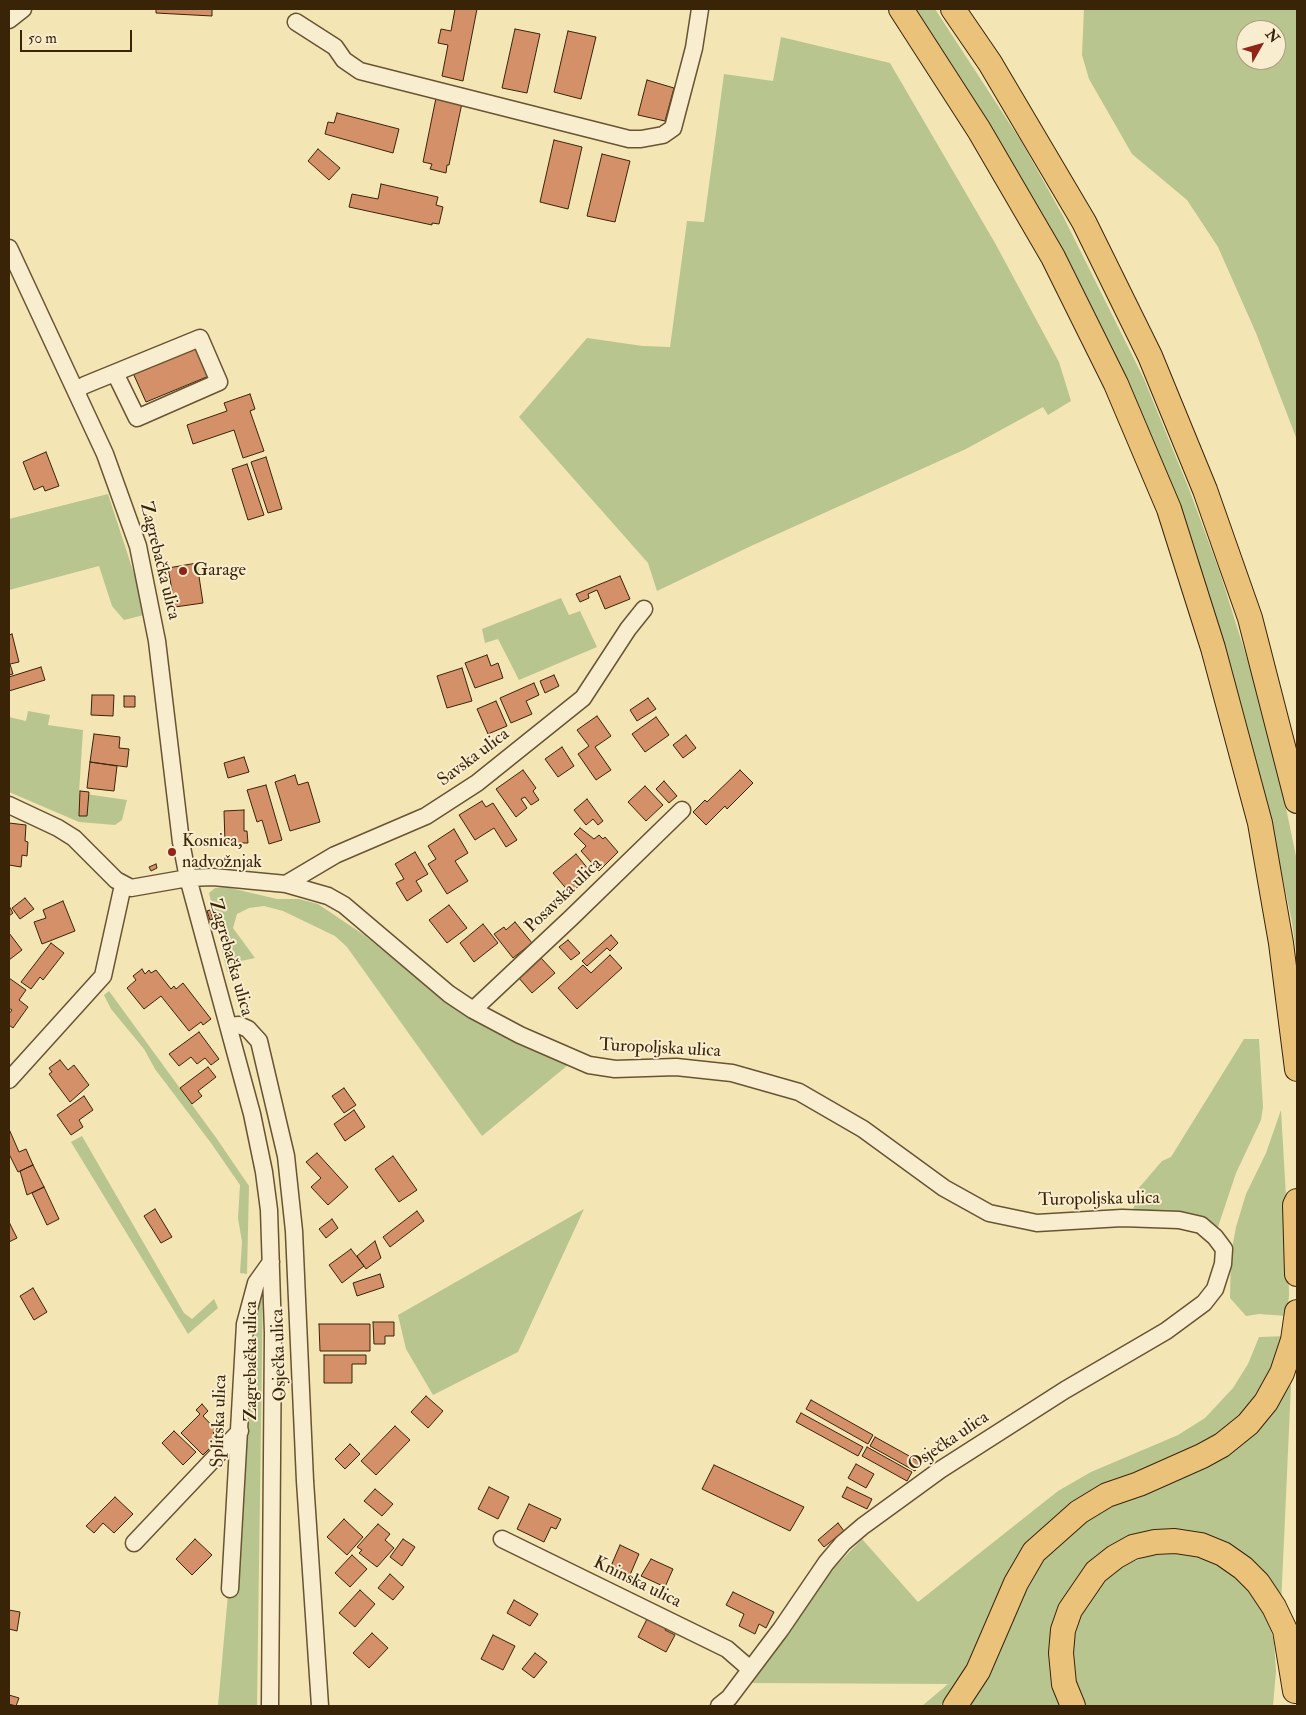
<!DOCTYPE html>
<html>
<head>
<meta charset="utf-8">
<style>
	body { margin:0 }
	#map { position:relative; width:1306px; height:1715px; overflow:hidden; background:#f4e5b5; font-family:"IM FELL Double Pica",serif }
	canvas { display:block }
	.frame { position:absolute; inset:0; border:10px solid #392408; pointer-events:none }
	.north { position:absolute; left:1236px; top:20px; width:50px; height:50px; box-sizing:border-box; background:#f8eecf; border:1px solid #ac9d7f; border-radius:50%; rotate:52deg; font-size:14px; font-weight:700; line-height:20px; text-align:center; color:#392408 }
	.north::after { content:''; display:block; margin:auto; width:18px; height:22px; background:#8f2418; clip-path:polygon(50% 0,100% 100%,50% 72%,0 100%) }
	.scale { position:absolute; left:20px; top:30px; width:112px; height:22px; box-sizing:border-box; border:2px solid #392408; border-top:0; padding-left:6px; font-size:15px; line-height:18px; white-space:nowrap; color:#392408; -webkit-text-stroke:4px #f8eecf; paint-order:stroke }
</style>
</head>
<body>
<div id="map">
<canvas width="1306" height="1715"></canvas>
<div class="frame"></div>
<div class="north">N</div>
<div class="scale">50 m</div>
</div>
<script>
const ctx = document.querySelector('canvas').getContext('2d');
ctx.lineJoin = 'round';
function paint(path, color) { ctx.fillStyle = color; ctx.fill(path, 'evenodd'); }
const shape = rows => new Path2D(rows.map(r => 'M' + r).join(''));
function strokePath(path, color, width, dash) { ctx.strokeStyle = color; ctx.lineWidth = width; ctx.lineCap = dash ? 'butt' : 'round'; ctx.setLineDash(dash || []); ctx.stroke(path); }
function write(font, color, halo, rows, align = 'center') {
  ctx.font = font + ' "IM FELL Double Pica",serif'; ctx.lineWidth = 4; ctx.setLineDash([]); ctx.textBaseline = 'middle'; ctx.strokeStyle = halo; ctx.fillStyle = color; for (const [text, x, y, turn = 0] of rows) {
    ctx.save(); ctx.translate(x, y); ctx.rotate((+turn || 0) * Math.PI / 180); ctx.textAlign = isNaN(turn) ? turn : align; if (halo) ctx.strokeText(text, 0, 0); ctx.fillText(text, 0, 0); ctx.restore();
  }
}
paint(shape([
	[911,9,935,9,1021,141,1063,216,1144,379,1189,489,1219,570,1250,668,1280,779,1297,861,1297,959,1292,922,1269,812,1245,718,1222,639,1077,281,1028,190],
	[1084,9,1297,9,1297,440,1256,333,1218,247,1187,200,1132,154,1089,79,1082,55],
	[1246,30,1276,30,1276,60,1246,60],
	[781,37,890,63,995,243,1059,362,1071,401,1048,415,1043,407,966,449,751,546,657,591,648,563,519,417,587,338,643,346,670,347,687,221,704,222,724,74,773,81],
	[108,494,138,586,144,615,124,620,112,606,99,566,9,590,9,519],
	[561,598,569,615,580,611,597,647,519,680,498,639,485,643,482,629],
	[28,711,50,715,48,725,83,730,79,793,127,800,122,820,115,825,79,822,9,792,9,717,26,721],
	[226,887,277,899,299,899,318,904,364,935,445,1001,473,1020,568,1065,482,1136,347,947,335,936,283,911,264,906,249,908,237,914,233,928,255,958,241,961,227,972,209,893,215,888],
	[109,991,217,1139,249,1186,247,1274,240,1273,242,1242,238,1218,240,1185,211,1143,155,1069,144,1049,111,1009,104,995],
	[1244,1039,1259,1039,1263,1107,1261,1120,1236,1173,1218,1227,1206,1222,1133,1211,1138,1189,1162,1161,1171,1157],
	[1281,1110,1288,1232,1289,1295,1287,1316,1259,1314,1246,1316,1230,1298,1231,1254,1236,1227,1246,1194,1266,1153],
	[82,1136,184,1313,192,1319,214,1299,218,1308,188,1334,71,1142],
	[584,1209,518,1352,433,1395,406,1349,398,1315],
	[263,1287,257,1706,218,1706,228,1594,237,1595,251,1324],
	[1286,1336,1260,1395,1236,1423,1215,1438,1065,1510,953,1691,940,1706,922,1706,948,1684,749,1683,832,1570,862,1539,918,1602,1058,1491,1091,1472,1178,1435,1205,1418,1233,1388,1248,1364,1259,1337],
	[1291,1385,1281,1606,1180,1534,1072,1588,1064,1706,964,1706,1046,1555,1061,1538,1100,1510,1128,1498],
	[1183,1553,1210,1560,1234,1573,1253,1593,1268,1619,1274,1642,1276,1671,1273,1706,1086,1706,1077,1686,1072,1660,1073,1635,1082,1609,1099,1584,1124,1565,1151,1555]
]), '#b9c58f');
const building = shape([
	[156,9,212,9,212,16,156,13,156,9],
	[455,9,477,9,463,81,442,76,448,45,438,43,441,29,451,31,455,9],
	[515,29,540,34,527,93,502,88,515,29],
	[568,31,596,37,581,99,554,92,568,31],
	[647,80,674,88,665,121,638,115,647,80],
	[436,98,462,103,449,165,447,165,446,173,430,169,432,164,423,162,436,98],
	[337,113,399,129,393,153,325,134,328,122,334,123,337,113],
	[554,140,582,147,568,209,540,202,554,140],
	[318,149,340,168,329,180,308,161,318,149],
	[602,154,630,161,615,222,587,216,602,154],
	[381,184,438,197,436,205,443,207,439,224,432,223,432,225,349,207,352,194,378,199,381,184],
	[196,346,209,376,146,402,133,373,196,346],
	[250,394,255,409,250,411,264,451,243,458,234,430,193,444,187,425,227,411,224,403,250,394],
	[46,452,59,486,45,491,43,486,34,490,23,462,46,452],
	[266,457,282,509,268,513,251,462,266,457],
	[247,464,264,515,248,520,232,469,247,464],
	[197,563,203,603,175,607,168,568,197,563],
	[620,576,630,599,605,609,597,590,588,594,589,598,580,602,576,594,620,576],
	[12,634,19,662,10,664,13,674,9,675,9,635,12,634],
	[487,655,491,666,498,663,503,678,475,688,465,663,487,655],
	[41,667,45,680,9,691,9,677,41,667],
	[462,668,472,701,447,708,437,676,462,668],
	[554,675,559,686,545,693,540,681,554,675],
	[534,683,539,695,526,701,532,714,511,723,500,698,534,683],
	[92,695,114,695,113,716,91,715,92,695],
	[124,696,135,696,135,707,124,707,124,696],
	[648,698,656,709,637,721,630,710,648,698],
	[496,701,507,726,488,734,477,709,496,701],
	[597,716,611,736,595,747,611,770,596,780,578,754,589,746,577,730,597,716],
	[656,717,669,735,645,752,632,734,656,717],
	[94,734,120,737,119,748,129,749,127,767,90,762,94,734],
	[686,735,696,748,683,758,673,745,686,735],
	[562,747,574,766,558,777,545,759,562,747],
	[244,757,249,772,228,778,224,763,244,757],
	[90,762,117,766,114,791,87,788,90,762],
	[523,770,536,788,533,791,539,800,531,805,525,797,521,799,527,808,516,817,496,789,523,770],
	[740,770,753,783,727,809,725,806,706,825,693,812,705,800,707,802,740,770],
	[295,775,298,785,308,782,320,822,290,831,275,782,295,775],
	[664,781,677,796,669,803,656,789,664,781],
	[266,785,282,840,269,844,262,820,257,822,247,790,266,785],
	[645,786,663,805,646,821,628,802,645,786],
	[80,791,89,792,87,816,79,816,80,791],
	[587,799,603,821,598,825,593,819,586,825,574,810,587,799],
	[482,801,486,807,493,803,517,840,506,847,494,828,475,840,459,815,482,801],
	[244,810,244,831,247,831,248,843,225,843,224,811,244,810],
	[9,823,26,825,25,841,28,842,27,856,22,855,21,867,9,865,9,823],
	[580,828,594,839,599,835,603,839,605,837,618,852,599,871,581,851,586,846,574,834,580,828],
	[454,829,468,853,455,861,468,881,447,894,428,864,436,859,428,846,454,829],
	[415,852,428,874,416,881,422,891,407,901,396,883,404,879,395,864,415,852],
	[576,854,593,875,570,893,553,873,576,854],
	[156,864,157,868,151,871,149,867,156,864],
	[25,898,34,909,20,919,12,908,25,898],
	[63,901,75,931,42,944,34,922,46,918,43,910,63,901],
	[449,905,467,928,447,943,429,920,449,905],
	[9,906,13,913,9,916,9,906],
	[210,910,213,919,210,920,207,911,210,910],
	[515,922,532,943,513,958,494,934,504,927,506,930,515,922],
	[483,924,498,943,474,962,460,943,483,924],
	[9,933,22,950,9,960,9,933],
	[611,935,618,943,610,951,607,948,587,966,582,961,611,935],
	[568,940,580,953,571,960,559,947,568,940],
	[51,943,64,953,43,980,40,977,31,989,21,982,51,943],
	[610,955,622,968,577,1009,558,988,583,965,591,973,610,955],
	[541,958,555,973,532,993,518,977,541,958],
	[142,969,145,974,149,970,151,973,156,970,171,989,174,986,176,989,183,983,211,1019,203,1025,201,1022,189,1031,161,996,144,1009,127,988,136,980,133,976,142,969],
	[9,978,26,990,19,1000,28,1007,13,1028,9,1025,9,1014,12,1010,9,1008,9,978],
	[199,1032,219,1059,211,1065,205,1058,197,1064,191,1057,179,1066,169,1054,199,1032],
	[60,1060,68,1070,74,1065,89,1085,70,1102,49,1074,52,1072,49,1068,60,1060],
	[208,1067,216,1077,198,1091,202,1096,192,1104,180,1088,208,1067],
	[344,1088,356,1105,344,1113,332,1096,344,1088],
	[84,1096,93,1110,79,1120,83,1127,71,1135,57,1115,84,1096],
	[354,1110,365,1127,345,1141,334,1124,354,1110],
	[9,1129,19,1152,26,1149,33,1165,18,1172,9,1154,9,1129],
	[317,1153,348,1187,328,1205,311,1187,321,1178,306,1162,317,1153],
	[393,1156,417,1190,399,1202,375,1169,393,1156],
	[33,1165,44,1187,27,1195,20,1171,33,1165],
	[44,1187,59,1219,47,1225,32,1193,44,1187],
	[155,1209,172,1237,161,1243,144,1216,155,1209],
	[417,1211,424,1221,390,1247,383,1237,417,1211],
	[332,1219,338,1228,326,1238,319,1229,332,1219],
	[10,1224,17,1238,9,1242,9,1225,10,1224],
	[375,1241,381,1258,366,1269,357,1256,375,1241],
	[351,1249,364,1266,342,1283,329,1265,351,1249],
	[380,1274,384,1287,357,1296,353,1283,380,1274],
	[33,1288,47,1312,34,1320,20,1296,33,1288],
	[373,1322,394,1322,394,1336,385,1336,385,1344,374,1344,373,1322],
	[319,1324,370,1324,370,1351,320,1351,319,1324],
	[324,1355,366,1355,366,1364,352,1364,352,1383,324,1383,324,1355],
	[426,1396,443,1411,428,1428,411,1412,426,1396],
	[811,1400,873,1435,868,1444,806,1409,811,1400],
	[202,1404,208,1411,203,1416,216,1430,213,1433,219,1439,203,1455,181,1433,200,1414,196,1410,202,1404],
	[801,1413,863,1447,858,1456,796,1422,801,1413],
	[395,1426,410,1440,376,1475,361,1461,395,1426],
	[174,1431,196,1452,183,1465,162,1443,174,1431],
	[875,1437,920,1462,915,1471,870,1446,875,1437],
	[350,1444,360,1454,345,1469,335,1459,350,1444],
	[867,1447,912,1472,907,1481,862,1456,867,1447],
	[856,1464,874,1474,866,1488,848,1478,856,1464],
	[714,1465,804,1507,790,1531,702,1489,714,1465],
	[489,1487,509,1497,498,1519,478,1509,489,1487],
	[847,1487,872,1499,867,1509,842,1497,847,1487],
	[375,1489,393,1504,382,1516,364,1501,375,1489],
	[115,1497,133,1514,114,1533,103,1523,94,1533,86,1526,115,1497],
	[529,1504,561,1519,556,1529,551,1527,544,1542,517,1529,529,1504],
	[344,1519,363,1537,347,1555,327,1537,344,1519],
	[838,1523,844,1531,824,1547,818,1540,838,1523],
	[378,1524,390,1534,385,1540,394,1548,377,1567,359,1553,362,1550,357,1547,378,1524],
	[195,1539,212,1555,192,1575,176,1559,195,1539],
	[403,1539,415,1547,402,1566,390,1557,403,1539],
	[620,1545,639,1554,630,1575,611,1566,620,1545],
	[352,1555,367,1569,350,1587,335,1573,352,1555],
	[651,1559,673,1569,665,1587,641,1576,651,1559],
	[390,1574,404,1587,393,1600,378,1588,390,1574],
	[360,1590,375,1604,355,1627,339,1613,360,1590],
	[733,1592,774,1612,766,1628,759,1624,755,1634,739,1626,744,1614,726,1605,733,1592],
	[514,1600,538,1614,530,1626,507,1613,514,1600],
	[9,1610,20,1612,17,1631,9,1629,9,1610],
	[649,1615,668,1624,665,1630,675,1635,666,1652,638,1637,649,1615],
	[372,1633,388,1648,369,1668,353,1653,372,1633],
	[493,1635,515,1646,503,1670,481,1659,493,1635],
	[535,1653,547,1662,534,1678,522,1669,535,1653],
	[9,1695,19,1698,16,1706,9,1704,9,1695]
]);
paint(building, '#d49068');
strokePath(building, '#392408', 1);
const minor = shape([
	[9,20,23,9],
	[296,22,335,47,344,60,360,71,629,139,641,139,663,135,673,128,694,48,700,9],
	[9,248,105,454,138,546,157,641,181,842,188,878,252,1114,264,1172,269,1210,273,1333,270,1706],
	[76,390,85,385,200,338,219,382,137,418,115,373],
	[9,805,58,828,74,838,116,880,131,888,188,878,213,877,286,884,328,896,344,905,449,994,473,1010,520,1035,589,1065,615,1069,676,1067,732,1073,799,1092,863,1129,944,1188,989,1213,1037,1223,1122,1218,1179,1220,1201,1225,1215,1237,1224,1249,1223,1264,1215,1289,1204,1303,1166,1331,1065,1390,940,1470,863,1526,843,1543,826,1563,781,1629,729,1698,719,1706],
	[286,884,335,855,426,816,477,783,583,698,628,629,644,609],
	[473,1010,572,917,682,810],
	[228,1026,239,1025,248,1029,259,1041,286,1156,294,1231,305,1481,320,1706],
	[9,1080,103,976,123,885],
	[502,1539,727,1649,750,1669],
	[134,1543,240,1431],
	[230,1589,245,1324,256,1283,271,1262]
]);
const highway = shape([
	[901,9,979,130,1053,257,1116,384,1169,509,1213,648,1260,823,1281,943,1297,1069],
	[953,9,990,63,1084,222,1150,356,1205,490,1250,618,1297,801],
	[1297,1201,1295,1205,1297,1274],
	[955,1706,978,1671,1016,1583,1034,1552,1079,1512,1107,1495,1139,1484,1202,1456,1222,1445,1248,1424,1266,1402,1282,1373,1293,1340,1297,1312],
	[1073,1706,1064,1684,1061,1653,1063,1630,1070,1610,1096,1572,1115,1557,1133,1547,1155,1542,1175,1541,1201,1545,1223,1554,1243,1568,1258,1583,1274,1607,1285,1630,1295,1691]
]);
strokePath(minor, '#685433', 19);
strokePath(highway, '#392408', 26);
strokePath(minor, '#f8eecf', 16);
strokePath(highway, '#eac27a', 24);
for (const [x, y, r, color] of [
	[183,571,5,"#8f2418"],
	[172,852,5,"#8f2418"]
]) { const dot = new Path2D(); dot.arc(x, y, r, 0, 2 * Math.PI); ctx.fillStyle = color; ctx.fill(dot); strokePath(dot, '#f8eecf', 2); }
write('18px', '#392408', '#f8eecf', [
	["Zagrebačka ulica",159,561,76],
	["Savska ulica",474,758,-37],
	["Posavska ulica",564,896,-44],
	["Zagrebačka ulica",230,958,74],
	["Turopoljska ulica",660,1049,3],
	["Turopoljska ulica",1099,1200,-1],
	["Osječka ulica",280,1355,-92],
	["Zagrebačka ulica",252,1361,-90],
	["Splitska ulica",220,1421,-88],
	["Osječka ulica",949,1442,-34],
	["Kninska ulica",637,1583,26]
]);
write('18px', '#392408', '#f8eecf', [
	["Garage",193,571],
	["Kosnica,",182,842],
	["nadvožnjak",182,863]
], 'left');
</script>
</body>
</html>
